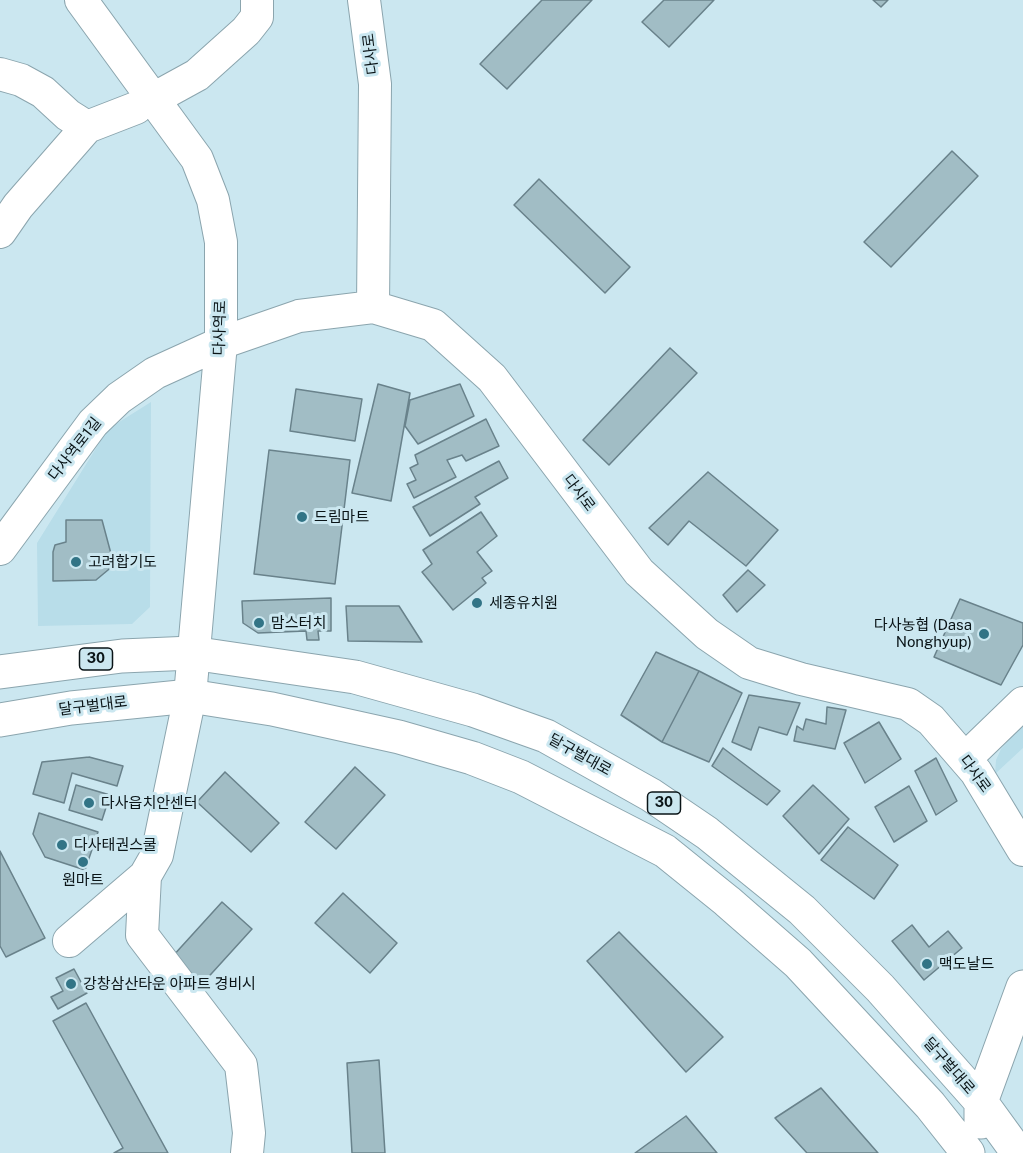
<!DOCTYPE html>
<html>
<head>
<meta charset="utf-8">
<style>
	body { margin:0 }
	canvas { display:block; background:#cbe7f0 }
</style>
</head>
<body>
<canvas width="1023" height="1153"></canvas>
<script>
const ctx = document.querySelector('canvas').getContext('2d');
ctx.lineJoin = 'round';
function paint(path, color) { ctx.fillStyle = color; ctx.fill(path, 'evenodd'); }
const shape = rows => new Path2D(rows.map(r => 'M' + r).join(''));
function strokePath(path, color, width, dash) { ctx.strokeStyle = color; ctx.lineWidth = width; ctx.lineCap = dash ? 'butt' : 'round'; ctx.setLineDash(dash || []); ctx.stroke(path); }
function write(font, color, halo, rows, align = 'center') {
  ctx.font = font + ' "Public Sans","Noto Sans KR",sans-serif'; ctx.lineWidth = 6; ctx.setLineDash([]); ctx.textBaseline = 'middle'; ctx.strokeStyle = halo; ctx.fillStyle = color; for (const [text, x, y, turn = 0] of rows) {
    ctx.save(); ctx.translate(x, y); ctx.rotate((+turn || 0) * Math.PI / 180); ctx.textAlign = isNaN(turn) ? turn : align; if (halo) ctx.strokeText(text, 0, 0); ctx.fillText(text, 0, 0); ctx.restore();
  }
}
paint(shape([
	[151,402,150,607,132,624,38,626,37,543,108,429],
	[1023,725,1023,748,995,774,996,760,1001,749]
]), '#b8dde9');
const building = shape([
	[542,0,592,0,507,89,480,64,542,0],
	[664,0,714,0,669,47,642,22,664,0],
	[873,0,888,0,881,7,873,0],
	[952,151,978,176,891,267,864,242,952,151],
	[539,179,630,267,605,293,514,205,539,179],
	[670,348,697,373,609,465,583,440,670,348],
	[378,384,410,393,391,501,352,493,378,384],
	[460,384,474,416,418,444,405,426,410,400,460,384],
	[296,389,362,399,355,441,290,431,296,389],
	[486,419,499,446,466,461,462,455,447,460,456,477,414,498,407,484,416,480,410,468,418,464,415,455,486,419],
	[269,450,350,460,335,584,254,574,269,450],
	[499,461,508,478,475,497,480,504,430,536,413,507,499,461],
	[708,472,778,530,746,566,689,521,668,545,649,528,708,472],
	[481,512,497,536,477,552,492,571,482,578,486,583,453,610,422,572,432,564,423,550,481,512],
	[66,520,102,520,114,565,96,580,53,581,53,552,55,545,66,542,66,520],
	[748,570,765,585,737,612,723,595,748,570],
	[331,598,331,631,318,631,319,640,307,640,306,631,258,633,243,623,242,601,331,598],
	[960,599,1023,623,1023,645,1001,685,934,657,960,599],
	[346,606,399,606,422,642,348,641,346,606],
	[656,652,699,671,662,742,621,715,656,652],
	[699,671,742,693,709,762,662,742,699,671],
	[749,695,800,703,787,735,759,727,751,750,732,742,749,695],
	[827,707,846,710,835,749,794,741,797,726,803,730,806,719,826,724,827,707],
	[879,722,901,759,865,783,844,743,879,722],
	[723,748,780,791,767,805,712,766,723,748],
	[89,757,123,766,117,786,72,773,64,803,33,794,42,762,89,757],
	[936,758,957,801,936,815,915,771,936,758],
	[355,767,385,795,336,849,305,822,355,767],
	[225,772,279,823,251,852,197,802,225,772],
	[76,785,110,795,102,820,69,810,76,785],
	[813,785,849,819,819,854,783,816,813,785],
	[909,786,927,821,894,842,875,807,909,786],
	[39,813,98,832,85,870,45,857,33,834,39,813],
	[848,827,898,865,874,899,821,860,848,827],
	[0,851,45,938,6,957,0,946,0,851],
	[343,893,397,943,370,973,315,923,343,893],
	[222,902,252,929,202,984,172,957,222,902],
	[912,925,929,947,948,931,962,948,924,980,892,941,912,925],
	[619,932,723,1037,686,1072,587,961,619,932],
	[74,969,87,993,58,1009,51,997,63,991,56,978,74,969],
	[86,1003,168,1153,114,1153,123,1148,53,1021,86,1003],
	[379,1060,385,1153,352,1153,347,1063,379,1060],
	[821,1088,878,1153,807,1153,775,1118,821,1088],
	[686,1116,717,1153,635,1153,686,1116]
]);
paint(building, '#a1bdc5');
strokePath(building, '#69828b', 1.5);
const minor = shape([
	[364,0,375,84,373,307,433,325,492,378,639,572,707,634,749,663,801,679,908,704,931,720,976,772,1023,850],
	[0,74,21,80,43,92,68,115,87,127,136,108],
	[166,92,197,75,246,31,257,17,257,0],
	[0,232,18,206,87,127],
	[0,549,93,423,119,398,155,373,221,343,299,316,373,307],
	[965,759,1023,703],
	[145,876,142,935,241,1065,249,1133,247,1153],
	[69,941,145,876,157,855,190,696,221,343,221,242,213,200,197,159,81,0]
]);
const major = shape([
	[0,672,122,656,192,653,355,677,473,710,546,736,651,795,707,833,802,910,880,988,981,1102,1018,1153],
	[0,720,71,708,190,696,272,709,399,737,472,758,521,777,665,851,727,901,798,963,930,1105,968,1153],
	[981,1122,981,1102,1023,987]
]);
strokePath(minor, '#8ba5ae', 34);
strokePath(major, '#8ba5ae', 35);
strokePath(minor, '#fff', 32);
strokePath(major, '#fff', 33);
for (const [x, y, r, color] of [
	[302,517,6,"#327486"],
	[76,562,6,"#327486"],
	[477,603,6,"#327486"],
	[259,623,6,"#327486"],
	[984,634,6,"#327486"],
	[89,803,6,"#327486"],
	[62,845,6,"#327486"],
	[83,862,6,"#327486"],
	[927,964,6,"#327486"],
	[71,984,6,"#327486"]
]) { const dot = new Path2D(); dot.arc(x, y, r, 0, 2 * Math.PI); ctx.fillStyle = color; ctx.fill(dot); strokePath(dot, '#cbe7f0', 2); }
for (const [x, y, w] of [
	[96,659,33],
	[664,803,33]
]) { const box = new Path2D(); box.roundRect(x - w / 2, y - 11, w, 22, 4.5); ctx.fillStyle = '#cbe7f0'; ctx.fill(box); strokePath(box, '#0a1417', 1.5); }
write('bold 14px', '#0a1417', null, [
	["30",96,659],
	["30",664,803]
]);
write('15px', '#0a1417', '#cbe7f0', [
	["다사로",371,54,-97],
	["다사역로",220,328,-88],
	["다사역로1길",75,449,-52],
	["다사로",579,493,53],
	["달구벌대로",93,706,-7],
	["달구벌대로",580,755,29],
	["다사로",975,774,54],
	["달구벌대로",949,1066,49]
]);
write('15px', '#0a1417', '#cbe7f0', [
	["드림마트",314,517],
	["고려합기도",88,562],
	["세종유치원",489,603],
	["맘스터치",271,623],
	["다사농협 (Dasa",972,625,"right"],
	["Nonghyup)",972,642,"right"],
	["다사읍치안센터",101,803],
	["다사태권스쿨",74,845],
	["원마트",83,880,"center"],
	["맥도날드",939,964],
	["강창삼산타운 아파트 경비시",83,984]
], 'left');
</script>
</body>
</html>
